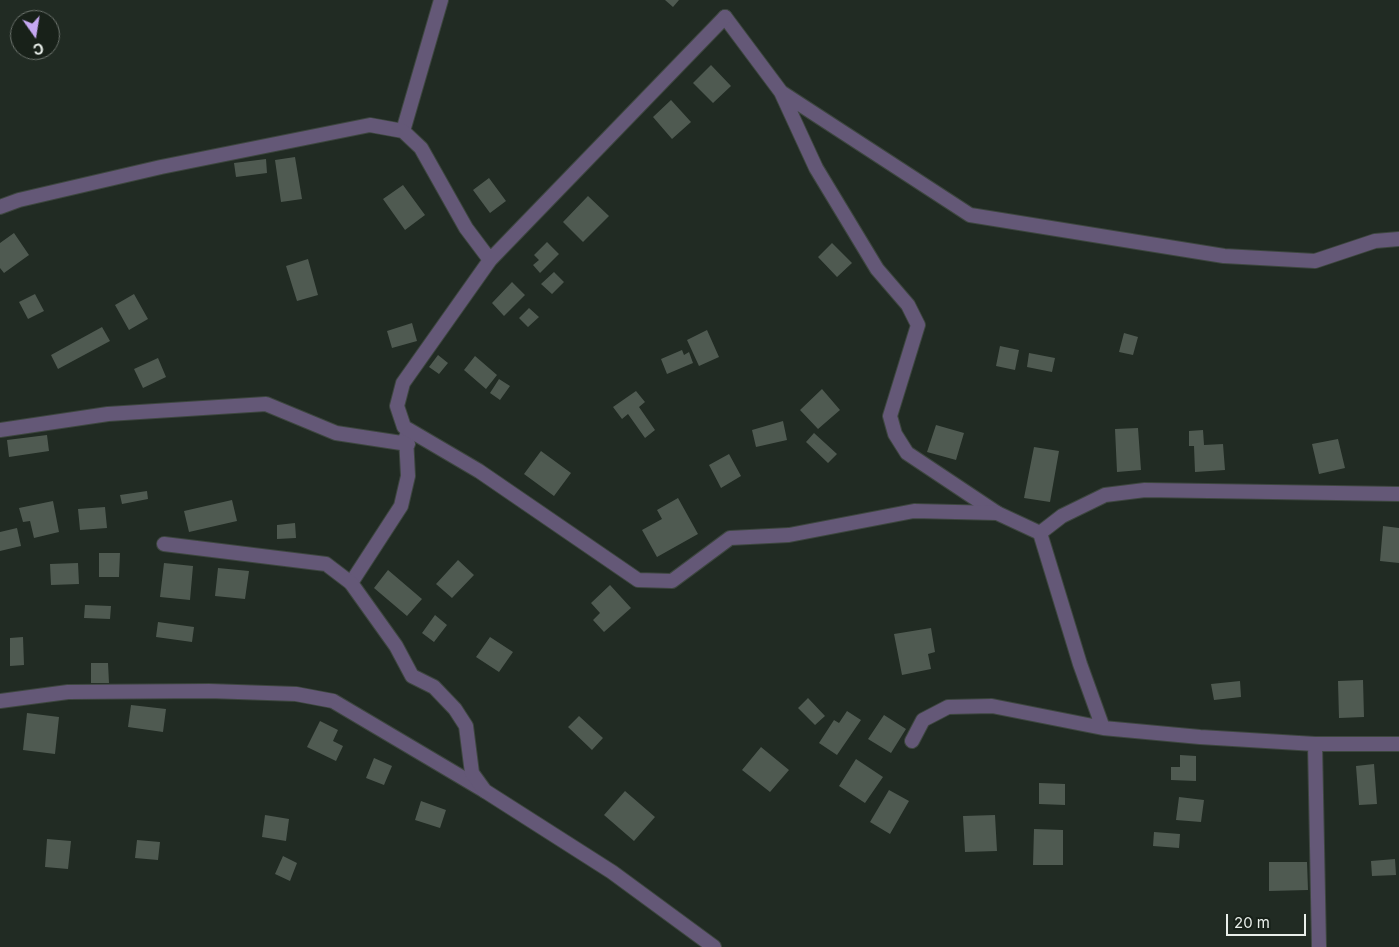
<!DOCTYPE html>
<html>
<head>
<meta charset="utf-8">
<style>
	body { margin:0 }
	#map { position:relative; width:1399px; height:947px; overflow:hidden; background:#212b23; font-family:Inter,sans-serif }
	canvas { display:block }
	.north { position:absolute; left:10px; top:10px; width:50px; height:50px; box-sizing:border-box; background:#182119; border:1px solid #6c736d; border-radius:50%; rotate:167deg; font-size:14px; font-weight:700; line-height:20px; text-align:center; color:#e9efea }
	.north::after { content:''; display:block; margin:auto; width:18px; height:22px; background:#c5a7f1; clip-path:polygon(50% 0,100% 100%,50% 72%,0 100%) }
	.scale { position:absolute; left:1226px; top:914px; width:80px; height:22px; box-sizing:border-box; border:2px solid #e9efea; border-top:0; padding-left:6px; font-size:15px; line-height:18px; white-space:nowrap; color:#e9efea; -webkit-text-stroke:4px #182119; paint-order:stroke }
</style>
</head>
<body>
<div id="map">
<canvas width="1399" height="947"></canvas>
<div class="north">С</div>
<div class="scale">20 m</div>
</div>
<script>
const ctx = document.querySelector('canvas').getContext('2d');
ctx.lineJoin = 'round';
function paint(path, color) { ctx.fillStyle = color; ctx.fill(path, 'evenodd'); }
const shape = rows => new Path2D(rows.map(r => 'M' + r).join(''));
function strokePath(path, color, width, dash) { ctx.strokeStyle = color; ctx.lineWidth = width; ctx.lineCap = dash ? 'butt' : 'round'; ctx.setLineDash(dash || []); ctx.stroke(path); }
paint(shape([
	[665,0,679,0,673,7],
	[711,65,731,86,713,103,693,83],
	[671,100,691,122,672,139,653,117],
	[295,157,302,199,281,202,275,160],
	[266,159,267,173,236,177,234,163],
	[489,178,506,201,490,213,473,190],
	[403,185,425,215,405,230,383,199],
	[588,196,609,216,583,242,563,222],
	[14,233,29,255,4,273,0,268,0,243],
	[547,242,559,254,540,273,533,265,539,260,534,255],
	[832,243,852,263,837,277,818,257],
	[308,259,318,295,297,301,286,266],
	[554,272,564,282,552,294,541,284],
	[512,282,525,295,504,316,492,303],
	[35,294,44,311,28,319,19,302],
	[134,294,148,319,129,330,115,305],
	[529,308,539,317,528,327,519,318],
	[412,323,417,341,392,348,387,331],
	[102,327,110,341,58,369,51,355],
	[707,330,719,357,699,366,687,340],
	[1124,333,1138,337,1133,355,1119,352],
	[1000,346,1019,350,1015,370,996,366],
	[682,350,684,355,689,352,693,363,667,374,661,359],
	[1029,353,1055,358,1052,372,1027,367],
	[438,355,448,363,439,374,429,367],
	[475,356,497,375,486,389,464,370],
	[158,358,166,377,143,388,134,369],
	[499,379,510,386,500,400,490,393],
	[822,389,840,410,818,429,800,410],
	[636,391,645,402,639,407,655,430,645,438,628,414,622,419,613,407],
	[783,421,787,440,756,447,752,430],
	[936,425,964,433,956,460,927,452],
	[1138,428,1141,470,1117,472,1115,429],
	[1203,430,1204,445,1223,444,1225,470,1195,472,1194,446,1189,446,1189,431],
	[814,433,837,454,828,463,806,442],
	[47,435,49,451,9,457,7,440],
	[1338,439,1345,468,1319,474,1312,444],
	[1034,447,1059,451,1050,502,1024,498],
	[541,451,571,473,554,496,524,474],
	[729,454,741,476,721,488,709,465],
	[147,491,148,499,122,504,120,495],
	[678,498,698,534,657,557,642,530,662,519,657,510],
	[232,500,237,521,189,532,184,511],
	[53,501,59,532,34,538,30,521,23,522,19,508],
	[105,507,107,528,80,530,78,509],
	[295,523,296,538,277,539,277,525],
	[1383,526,1399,528,1399,563,1380,561],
	[17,528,21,546,0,551,0,532],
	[99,553,120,553,119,577,99,577],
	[458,560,474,575,452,598,436,584],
	[78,563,79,584,51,585,50,564],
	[164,563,193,566,190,600,160,597],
	[218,568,249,571,245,599,215,596],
	[388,570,422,599,407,616,374,588],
	[610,585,631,608,604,632,593,620,600,613,591,603],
	[85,605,111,606,110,619,84,618],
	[435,615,447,625,434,642,422,633],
	[158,622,194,627,192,642,156,637],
	[931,628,935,652,928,654,931,669,902,675,894,634],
	[23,637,24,665,10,666,10,638],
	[490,637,513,652,499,672,476,657],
	[91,663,108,663,109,683,91,683],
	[1363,680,1364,717,1339,718,1338,681],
	[1240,681,1241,697,1214,700,1211,684],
	[808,698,825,716,815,725,798,708],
	[131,705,166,709,163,732,128,727],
	[847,711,861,720,837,755,819,743,834,720,839,723],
	[27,713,59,717,55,754,23,750],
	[884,715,906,729,891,753,868,739],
	[579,716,603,738,592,750,568,727],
	[320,721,338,730,333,741,343,746,336,761,307,747],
	[761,747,789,770,770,792,742,770],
	[1180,755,1196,756,1196,781,1171,780,1171,767,1180,767],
	[374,758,392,766,384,785,366,778],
	[856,759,883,777,865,803,839,786],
	[1374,764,1377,804,1359,805,1356,766],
	[1039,783,1065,784,1065,805,1039,804],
	[889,790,909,801,890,834,870,822],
	[625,791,655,817,634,841,604,815],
	[1179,797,1204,800,1201,822,1176,820],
	[421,801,446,810,440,828,415,820],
	[265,815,289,819,286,841,262,837],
	[995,815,997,851,965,852,963,816],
	[1034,829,1063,830,1063,865,1033,865],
	[1154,832,1180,834,1179,848,1153,846],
	[47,839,71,841,68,869,45,867],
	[137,840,160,842,158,860,135,858],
	[283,856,297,863,290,881,275,874],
	[1395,859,1396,875,1372,876,1371,861],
	[1269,862,1307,862,1308,890,1269,891]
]), '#4f5a51');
const service = shape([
	[725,17,781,92,970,215,1224,256,1315,261,1375,241,1399,239],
	[781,92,816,168,877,269,908,305,918,325,890,416,895,434,907,453,997,513],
	[403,131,441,0],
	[0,430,108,414,266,404,336,433,408,444],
	[351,583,401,506,408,476,406,437],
	[0,701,68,692,209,691,296,694,333,701,485,791]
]);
const minor = shape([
	[725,17,490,260,403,383,397,406,404,427,479,471,638,580,672,581,730,538,789,535,914,511,997,513,1040,533,1062,516,1105,495,1145,490,1399,494],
	[0,207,19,200,161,167,370,125,403,131,421,148,466,228,490,260],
	[1040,533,1080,664,1103,728],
	[164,544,326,564,351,583,396,646,412,676,434,687,455,709,466,726,472,773,485,791,612,872,714,947],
	[912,741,923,720,948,707,992,706,1103,728,1200,737,1315,744,1399,744],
	[1315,744,1319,947]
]);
strokePath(service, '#3d463f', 16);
strokePath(minor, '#3d463f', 16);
strokePath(service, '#645877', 14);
strokePath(minor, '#645877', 14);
</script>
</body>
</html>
